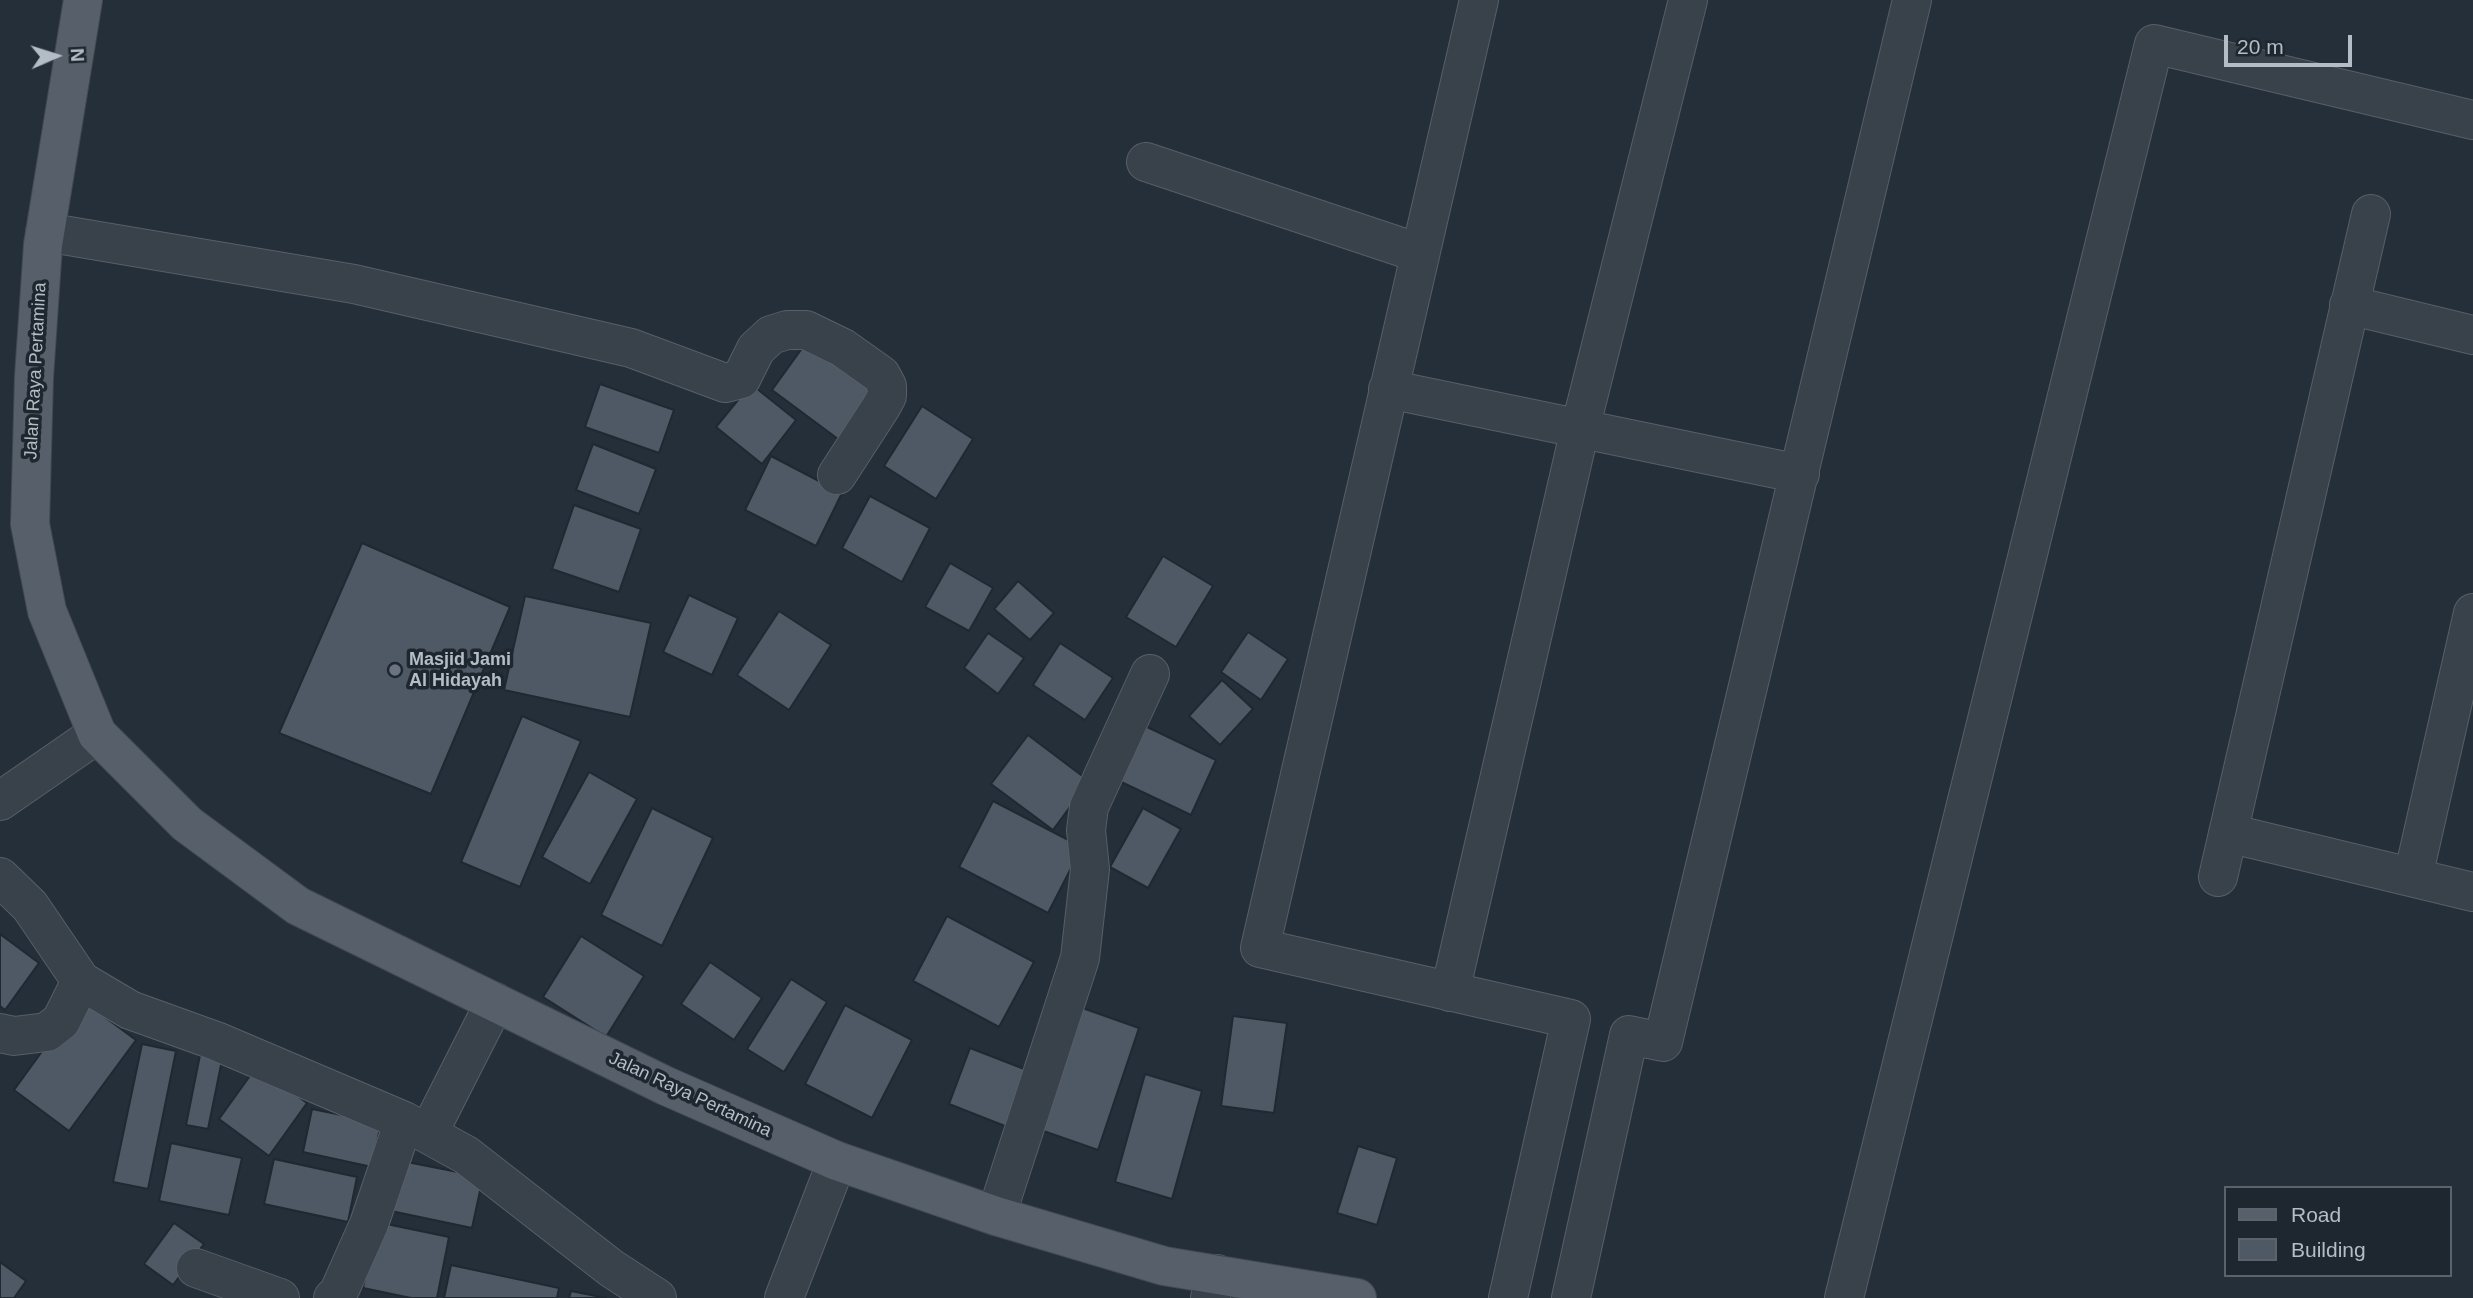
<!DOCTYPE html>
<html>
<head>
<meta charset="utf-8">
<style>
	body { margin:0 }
	#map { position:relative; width:2473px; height:1298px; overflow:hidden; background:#252f3a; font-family:Helvetica,sans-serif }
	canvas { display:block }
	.legend { position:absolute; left:2224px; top:1186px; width:228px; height:91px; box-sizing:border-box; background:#1e262f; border:2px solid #5a626b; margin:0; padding:9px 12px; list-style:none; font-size:21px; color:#b4bcc6 }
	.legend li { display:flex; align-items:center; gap:14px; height:35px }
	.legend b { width:35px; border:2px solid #5a626b }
	.north { position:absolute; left:21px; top:21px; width:70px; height:70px; -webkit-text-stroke:5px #1e262f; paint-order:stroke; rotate:87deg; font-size:19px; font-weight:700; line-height:28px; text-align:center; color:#b4bcc6 }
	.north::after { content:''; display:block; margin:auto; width:24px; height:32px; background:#b4bcc6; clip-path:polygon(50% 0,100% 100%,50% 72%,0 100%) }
	.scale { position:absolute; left:2224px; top:35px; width:128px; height:32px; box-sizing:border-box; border:4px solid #b4bcc6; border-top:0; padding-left:9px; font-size:21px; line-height:24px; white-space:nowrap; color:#b4bcc6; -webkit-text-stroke:5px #1e262f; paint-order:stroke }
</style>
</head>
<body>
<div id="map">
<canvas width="2473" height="1298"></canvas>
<ul class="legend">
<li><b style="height:9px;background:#57606a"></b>Road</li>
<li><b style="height:19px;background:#4e5965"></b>Building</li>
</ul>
<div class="north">N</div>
<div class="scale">20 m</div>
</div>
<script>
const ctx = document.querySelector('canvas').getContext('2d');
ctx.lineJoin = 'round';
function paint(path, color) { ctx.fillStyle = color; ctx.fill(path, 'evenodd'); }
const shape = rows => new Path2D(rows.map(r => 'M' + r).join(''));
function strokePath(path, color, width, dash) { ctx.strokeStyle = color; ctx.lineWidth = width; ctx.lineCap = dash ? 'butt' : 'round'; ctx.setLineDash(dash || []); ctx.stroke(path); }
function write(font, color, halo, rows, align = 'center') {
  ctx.font = font + ' Helvetica,sans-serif'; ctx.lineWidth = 7; ctx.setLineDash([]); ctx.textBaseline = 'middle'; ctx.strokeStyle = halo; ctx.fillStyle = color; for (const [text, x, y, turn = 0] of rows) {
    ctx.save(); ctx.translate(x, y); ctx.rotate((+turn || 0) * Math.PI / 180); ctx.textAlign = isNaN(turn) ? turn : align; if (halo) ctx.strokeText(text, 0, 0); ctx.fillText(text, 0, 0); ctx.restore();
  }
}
const building = shape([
	[808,340,875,388,838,439,772,390,808,340],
	[600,384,674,410,659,453,585,427,600,384],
	[751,384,796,420,762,464,716,427,751,384],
	[922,406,973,439,936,499,884,466,922,406],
	[593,444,656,469,639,514,576,490,593,444],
	[771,456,842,493,816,546,745,510,771,456],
	[870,496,930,528,902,582,842,548,870,496],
	[574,505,641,529,619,592,552,569,574,505],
	[362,543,510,607,431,794,279,733,362,543],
	[1163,556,1213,586,1176,647,1126,617,1163,556],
	[950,563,993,588,969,631,925,607,950,563],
	[1018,581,1054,613,1030,640,994,609,1018,581],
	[689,595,738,618,712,675,663,652,689,595],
	[525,596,651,623,630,717,504,690,525,596],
	[779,611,831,645,789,710,737,675,779,611],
	[1248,632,1288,659,1261,700,1221,672,1248,632],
	[988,633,1024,658,998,694,964,668,988,633],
	[1060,643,1113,678,1085,720,1033,685,1060,643],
	[1222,680,1253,709,1220,745,1189,716,1222,680],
	[522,716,581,741,520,887,461,862,522,716],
	[1143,725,1216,760,1191,815,1117,780,1143,725],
	[1028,735,1089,781,1053,830,991,784,1028,735],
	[589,772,637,799,590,884,542,857,589,772],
	[993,801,1082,847,1048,913,959,867,993,801],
	[652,808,713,838,662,946,601,915,652,808],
	[1143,808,1181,829,1148,888,1110,867,1143,808],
	[947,916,1034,962,999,1027,913,981,947,916],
	[0,934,39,963,5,1010,0,1006,0,934],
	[581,936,644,976,606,1037,543,997,581,936],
	[710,962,762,998,734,1040,681,1004,710,962],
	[791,979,827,1002,784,1072,747,1049,791,979],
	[80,999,136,1040,69,1131,14,1090,80,999],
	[845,1005,912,1040,872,1118,805,1084,845,1005],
	[1074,1005,1139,1028,1098,1150,1032,1127,1074,1005],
	[1233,1016,1287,1023,1274,1113,1221,1106,1233,1016],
	[142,1044,176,1051,148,1189,113,1182,142,1044],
	[970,1048,1032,1072,1010,1128,949,1104,970,1048],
	[200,1055,222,1060,208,1129,186,1125,200,1055],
	[257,1066,307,1103,269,1156,219,1119,257,1066],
	[1145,1074,1202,1091,1172,1199,1115,1182,1145,1074],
	[312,1109,381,1123,372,1167,303,1152,312,1109],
	[171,1143,242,1158,229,1215,159,1201,171,1143],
	[1358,1146,1397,1158,1377,1225,1337,1213,1358,1146],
	[274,1159,357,1177,348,1222,264,1204,274,1159],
	[402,1161,483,1177,472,1228,391,1211,402,1161],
	[377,1222,449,1237,437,1298,411,1298,363,1288,377,1222],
	[174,1223,204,1244,173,1285,144,1264,174,1223],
	[0,1262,26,1281,14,1298,0,1298,0,1262],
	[451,1265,559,1288,557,1298,444,1298,451,1265],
	[571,1291,606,1298,569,1298,571,1291]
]);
paint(building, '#4e5965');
strokePath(building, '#202831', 2);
const minor = shape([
	[1479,0,1260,948,1571,1019,1508,1298],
	[1146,162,1419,253],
	[45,232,354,284,631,348,725,383,741,379,756,349,771,335,787,330,806,330,843,348,881,375,887,386,887,396,881,407,837,475],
	[2349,305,2473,335],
	[1388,389,1800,474],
	[0,801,97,734],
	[2228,833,2473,892],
	[0,877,30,906,81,981,130,1010,216,1041,404,1121,466,1155,611,1268,657,1298],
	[2218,877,2371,214],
	[2413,877,2473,613],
	[1450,992,1580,429,1688,0],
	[0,1033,14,1036,47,1032,61,1021,81,981],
	[428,1134,495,1002],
	[996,1216,1080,958,1090,869,1086,830,1089,807,1150,674],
	[196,1268,280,1298],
	[333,1298,337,1296,369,1224,404,1121],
	[784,1298,837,1161],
	[1210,1298,1217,1274],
	[1571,1298,1629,1035,1663,1042,1912,0],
	[1844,1298,2154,44,2473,120]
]);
const primary = shape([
	[83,0,43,245,34,377,30,524,47,611,97,734,187,824,298,906,666,1086,837,1161,996,1216,1164,1266,1357,1298]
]);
strokePath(minor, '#575f68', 40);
strokePath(primary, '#424a53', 40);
strokePath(minor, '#39414b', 38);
strokePath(primary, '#57606a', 38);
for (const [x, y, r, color] of [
	[395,670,7,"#6b7280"]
]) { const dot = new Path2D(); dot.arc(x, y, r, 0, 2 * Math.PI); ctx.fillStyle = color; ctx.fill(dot); strokePath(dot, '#1e262f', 2.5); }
write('18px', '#b4bcc6', '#1e262f', [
	["Jalan Raya Pertamina",36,371,-87],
	["Jalan Raya Pertamina",690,1095,25]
]);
write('bold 18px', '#b4bcc6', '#1e262f', [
	["Masjid Jami",409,660],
	["Al Hidayah",409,681]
], 'left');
</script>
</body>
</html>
